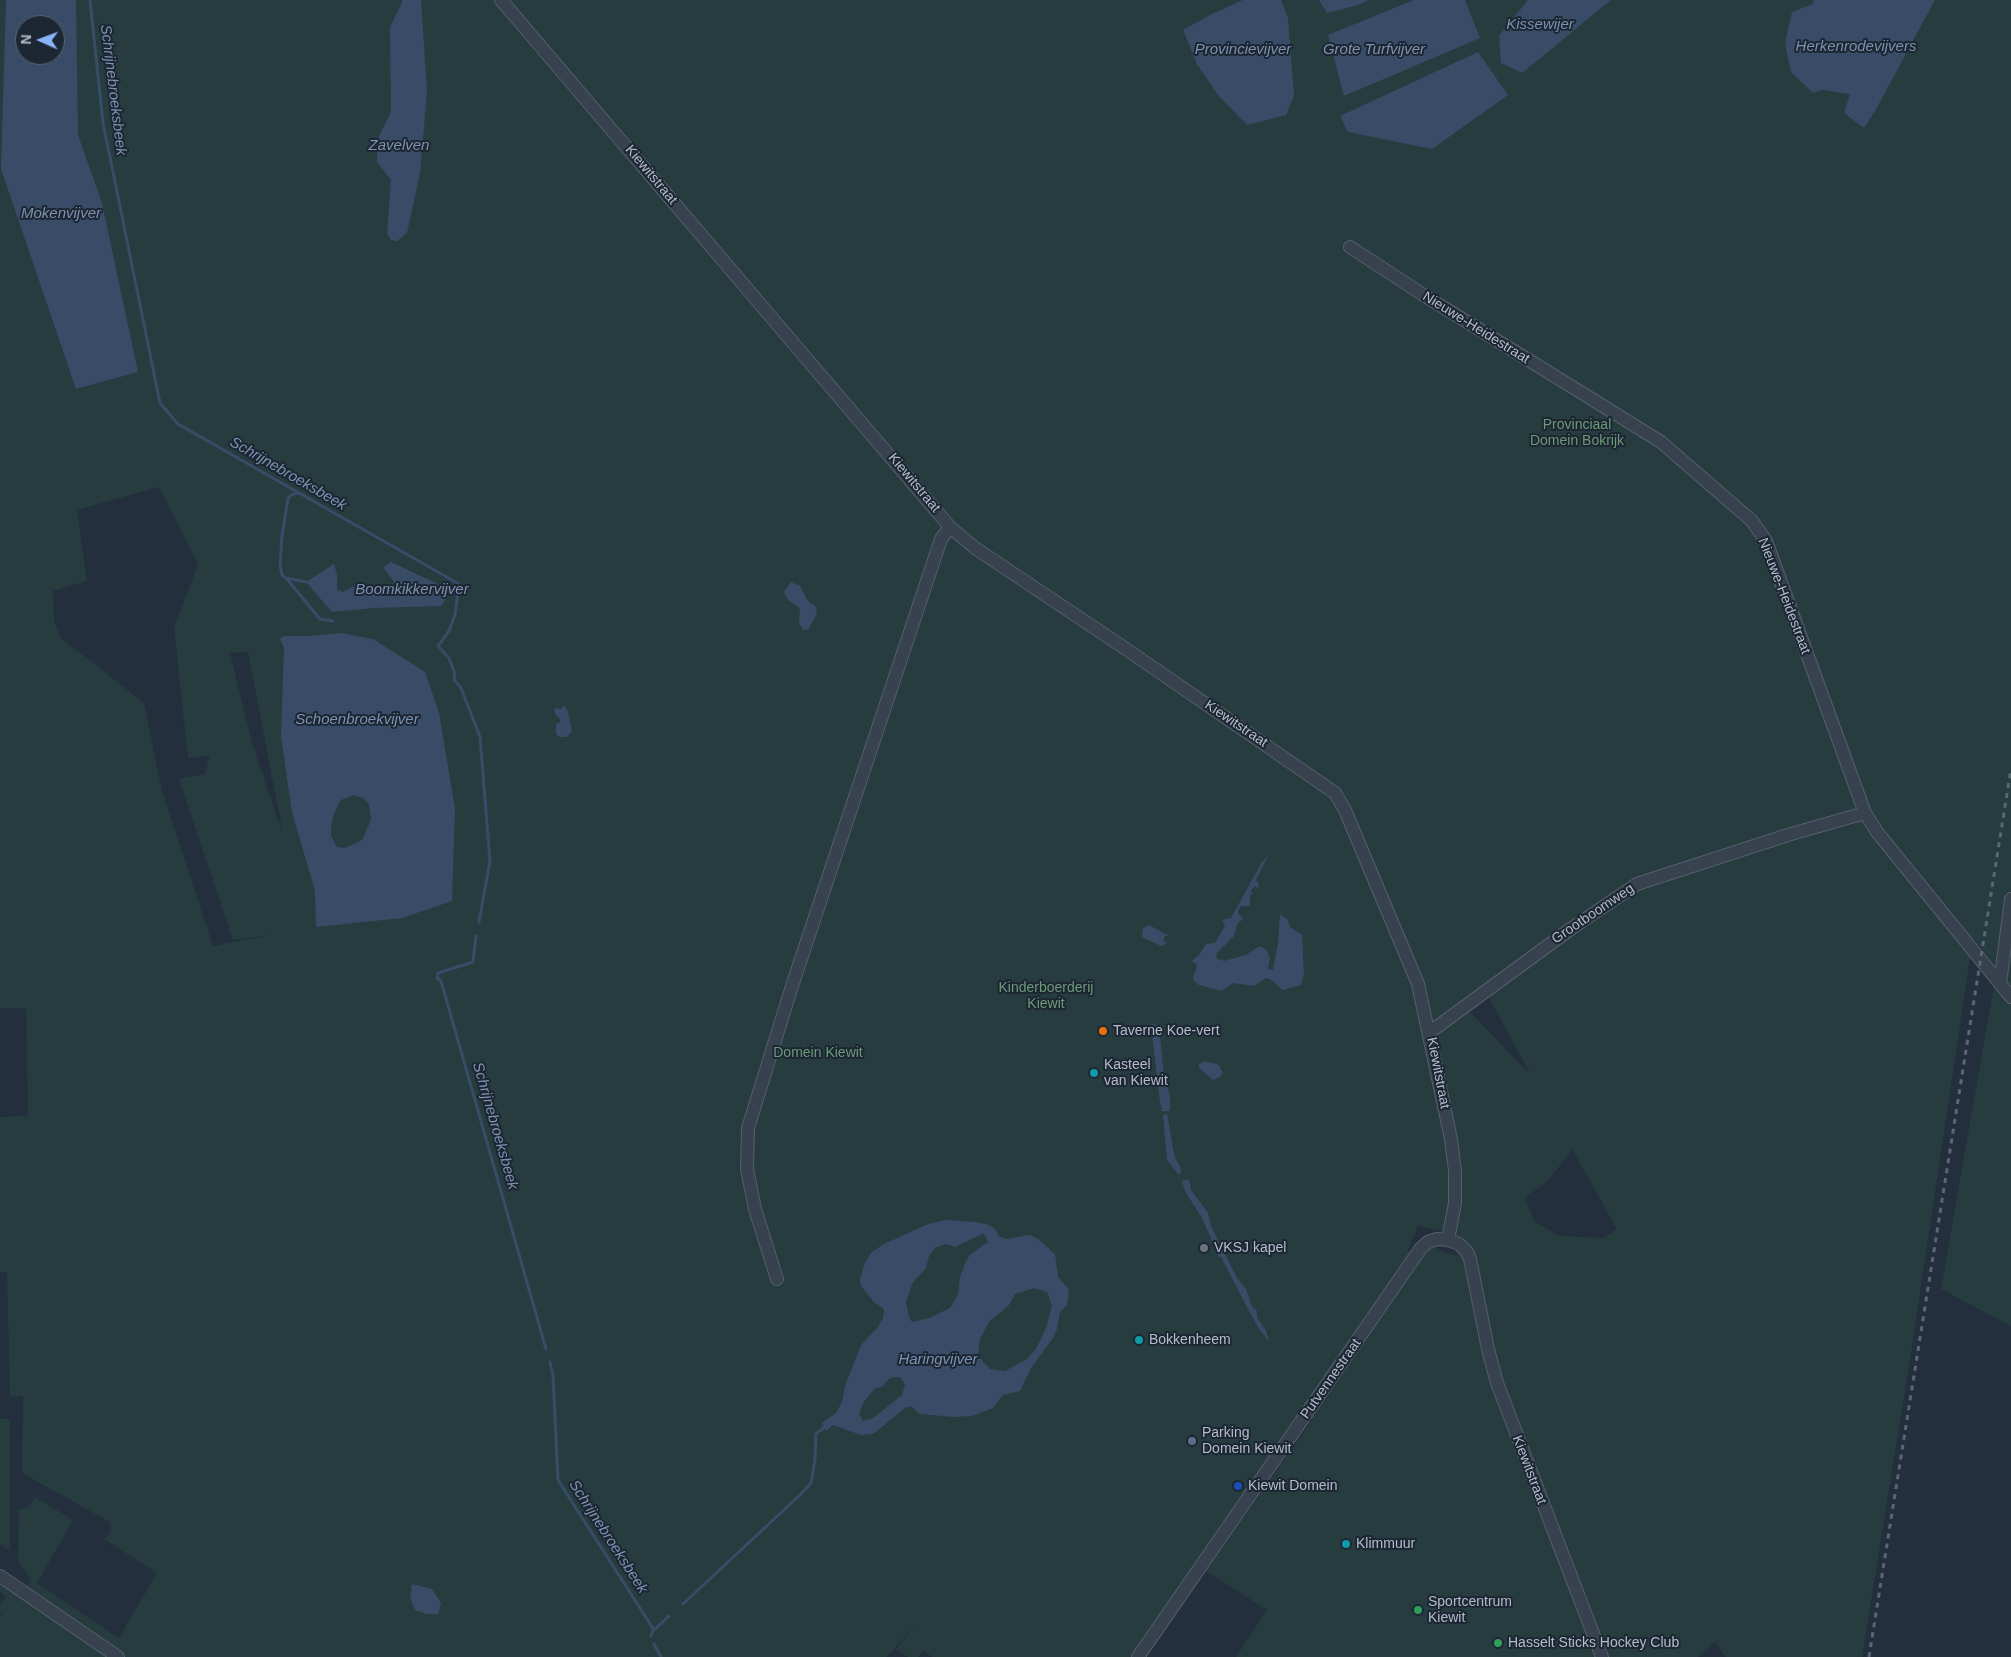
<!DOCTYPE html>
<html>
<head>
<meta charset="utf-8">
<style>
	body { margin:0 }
	#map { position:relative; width:2011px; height:1657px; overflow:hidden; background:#242f3e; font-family:Helvetica,sans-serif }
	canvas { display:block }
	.north { position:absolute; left:15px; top:15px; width:50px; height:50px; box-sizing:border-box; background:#1d2633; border:1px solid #59626f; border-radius:50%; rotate:272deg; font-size:14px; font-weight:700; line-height:20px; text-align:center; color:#b4bcc9 }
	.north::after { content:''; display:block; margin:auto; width:18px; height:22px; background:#8ab4f8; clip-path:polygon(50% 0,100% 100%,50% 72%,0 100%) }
</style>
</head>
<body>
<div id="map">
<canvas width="2011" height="1657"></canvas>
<div class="north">N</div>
</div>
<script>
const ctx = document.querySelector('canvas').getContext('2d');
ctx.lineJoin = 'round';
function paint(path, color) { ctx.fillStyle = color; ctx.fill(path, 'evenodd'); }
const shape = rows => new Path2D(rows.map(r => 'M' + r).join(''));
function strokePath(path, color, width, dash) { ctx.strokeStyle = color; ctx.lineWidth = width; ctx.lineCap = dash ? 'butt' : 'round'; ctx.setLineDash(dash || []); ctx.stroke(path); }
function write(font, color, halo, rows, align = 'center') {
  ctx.font = font + ' Helvetica,sans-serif'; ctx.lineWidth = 4; ctx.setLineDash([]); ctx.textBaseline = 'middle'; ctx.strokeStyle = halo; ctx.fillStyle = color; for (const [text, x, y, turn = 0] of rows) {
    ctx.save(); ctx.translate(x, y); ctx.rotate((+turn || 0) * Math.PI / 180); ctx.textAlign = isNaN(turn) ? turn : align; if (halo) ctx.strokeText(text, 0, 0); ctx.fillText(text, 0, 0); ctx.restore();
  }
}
paint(shape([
	[0,0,2011,0,2011,1326,1941,1289,1997,968,1973,938,1911,1353,1862,1657,1726,1657,1715,1642,1698,1657,1236,1657,1267,1610,1206,1571,1313,1419,1303,1410,1132,1657,933,1657,923,1651,918,1657,908,1657,896,1649,920,1619,887,1657,0,1657,0,1617,2,1615,0,1613,0,1603,6,1597,0,1592,0,1581,21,1595,31,1579,18,1562,19,1510,30,1507,35,1497,73,1520,37,1583,119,1638,157,1573,104,1539,111,1533,110,1523,106,1520,22,1473,23,1396,10,1397,7,1272,0,1272,0,1117,28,1116,26,1008,0,1008],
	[25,25,55,25,55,55,25,55],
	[159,487,198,564,174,628,188,758,210,755,205,774,179,779,233,940,269,935,213,946,162,791,144,703,60,637,54,621,53,591,87,581,77,510],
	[248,652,283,834,283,835,253,746,230,653],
	[1488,996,1530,1073,1530,1074,1469,1011],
	[1571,1147,1617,1229,1603,1238,1560,1236,1534,1221,1525,1197,1546,1183,1570,1153],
	[1418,1226,1455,1234,1459,1256,1442,1252,1435,1247,1428,1250,1418,1260,1408,1250],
	[0,1419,10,1419,10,1551,0,1544]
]), '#263c3f');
paint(shape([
	[6,0,76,0,78,135,102,203,138,372,76,389,1,169],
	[25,25,55,25,55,55,25,55],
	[402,0,421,0,427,92,420,173,407,233,397,241,391,240,387,234,391,180,377,162,377,140,391,112,390,27,402,3],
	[1243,0,1281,0,1288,18,1294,96,1286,115,1247,125,1218,95,1197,64,1183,30,1212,14],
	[1319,0,1369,0,1358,5,1327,13],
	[1414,0,1465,0,1480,38,1344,96,1328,35],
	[1528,0,1611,0,1522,73,1501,63,1499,36],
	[1814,0,1935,0,1875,111,1864,128,1844,113,1850,94,1822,90,1813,93,1791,72,1785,43,1792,12,1813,4],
	[1478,52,1508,95,1432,149,1348,132,1340,116],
	[391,562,444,587,448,595,441,606,373,608,332,612,306,582,334,564,337,575,337,590,343,592,352,587,365,586,377,590,396,585,383,567],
	[791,582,800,586,806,598,811,604,815,605,817,614,808,630,803,630,799,623,800,608,788,600,784,592],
	[341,633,373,639,425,672,439,713,455,809,452,901,402,918,316,927,315,891,292,812,281,737,284,648,280,639,283,636,307,636],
	[354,795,363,798,369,804,371,819,368,827,362,840,352,845,344,848,337,847,331,836,331,827,334,813,341,800],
	[564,705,568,712,572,732,566,737,560,737,556,734,556,724,559,723,561,720,555,714,555,708,561,709],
	[1268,856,1256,880,1259,885,1258,888,1255,886,1251,890,1253,895,1250,894,1250,906,1241,906,1239,909,1238,913,1243,919,1237,924,1234,936,1217,953,1216,958,1224,961,1246,955,1259,946,1266,949,1270,958,1268,969,1273,970,1278,943,1280,914,1288,920,1290,927,1302,935,1304,975,1301,985,1283,990,1270,979,1266,978,1254,986,1233,983,1222,991,1199,985,1193,980,1193,976,1197,968,1196,964,1192,961,1199,955,1206,944,1215,943,1225,926,1222,920,1231,918,1262,862],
	[1149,925,1169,936,1165,936,1163,941,1167,943,1164,945,1161,946,1142,937,1143,928],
	[1151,1024,1155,1024,1159,1028,1164,1075,1170,1096,1170,1111,1162,1111,1159,1095],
	[1205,1061,1219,1065,1223,1073,1220,1077,1213,1080,1199,1068,1199,1064],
	[1167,1114,1173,1148,1175,1158,1180,1166,1181,1173,1178,1174,1167,1160,1163,1115],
	[1184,1180,1189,1180,1191,1190,1208,1213,1211,1226,1237,1278,1246,1289,1252,1307,1257,1311,1257,1317,1266,1331,1269,1342,1257,1326,1221,1257,1219,1257,1202,1218,1185,1191,1182,1182],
	[946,1220,975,1222,986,1224,994,1228,999,1236,1006,1239,1030,1235,1038,1239,1055,1254,1058,1277,1069,1289,1067,1305,1060,1312,1057,1329,1053,1338,1031,1368,1020,1391,1003,1395,993,1408,972,1416,954,1417,920,1414,911,1406,905,1408,873,1434,861,1435,833,1425,826,1431,822,1423,836,1413,842,1402,845,1386,861,1345,878,1327,883,1318,884,1309,874,1302,861,1286,860,1279,865,1263,872,1252,884,1244,928,1224],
	[982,1234,985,1235,988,1242,970,1255,966,1261,960,1277,958,1295,950,1308,929,1318,912,1322,909,1317,906,1302,913,1282,926,1268,929,1256,935,1248,946,1244,955,1247],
	[1034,1288,1047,1292,1052,1306,1046,1328,1036,1349,1027,1359,1005,1371,990,1369,978,1356,980,1339,989,1322,1009,1305,1015,1294],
	[894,1377,900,1377,905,1385,902,1395,873,1418,863,1421,859,1414,863,1403,875,1388,882,1387,890,1378],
	[412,1584,432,1589,441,1603,438,1614,427,1614,415,1610,410,1598]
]), '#394c67');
strokePath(shape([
	[90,0,103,123,160,403,178,424,459,584,455,615,449,631,438,646,449,658,455,674,454,680,461,688,480,737,490,861,479,922],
	[297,493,291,495,288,499,282,536,280,565,282,575,286,578,306,582],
	[286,578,320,619,333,621],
	[476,936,473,962,438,973,437,978,441,981,546,1349],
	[550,1362,553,1376,558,1480,654,1630],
	[683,1604,801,1494,811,1483,815,1460,816,1434,824,1427],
	[651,1636,652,1632,669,1616],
	[654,1644,661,1657]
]), '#394c67', 3);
const minor = shape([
	[501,0,950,527,975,548,1126,649,1335,793,1345,810,1418,984,1451,1139,1455,1171,1455,1203,1448,1240],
	[1350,247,1422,294,1661,442,1752,521,1766,541,1865,813,1877,832,2011,997],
	[2000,984,2011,899],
	[1430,1032,1572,928,1637,884,1791,834,1865,813],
	[777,1279,755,1209,747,1169,748,1128,792,986,941,539,950,527],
	[0,1576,118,1657],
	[1138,1657,1421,1248,1428,1242,1437,1239,1448,1240,1459,1244,1467,1252,1470,1259,1488,1349,1497,1383,1602,1657]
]);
strokePath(minor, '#565f6c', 14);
strokePath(minor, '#38414e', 12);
strokePath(shape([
	[1869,1657,2011,769]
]), '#5a6575', 3, [5, 5]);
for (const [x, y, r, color] of [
	[1103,1031,5,"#e8710a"],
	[1094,1073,5,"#0f9aa8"],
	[1204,1248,5,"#6b7280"],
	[1139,1340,5,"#0f9aa8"],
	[1192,1441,5,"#5c6f8a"],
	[1238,1486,5,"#1a4fb4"],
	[1346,1544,5,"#0f9aa8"],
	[1418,1610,5,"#2e9e5b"],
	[1498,1643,5,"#2e9e5b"]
]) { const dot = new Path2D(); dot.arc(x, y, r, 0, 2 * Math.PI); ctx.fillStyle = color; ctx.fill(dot); strokePath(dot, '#1d2633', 2); }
write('14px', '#b4bcc9', '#1d2633', [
	["Kiewitstraat",651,175,50],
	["Nieuwe-Heidestraat",1476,328,32],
	["Kiewitstraat",914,483,50],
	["Nieuwe-Heidestraat",1784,596,69],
	["Kiewitstraat",1236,724,34],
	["Grootboomweg",1593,914,-34],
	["Kiewitstraat",1438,1073,79],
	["Putvennestraat",1331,1379,-55],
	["Kiewitstraat",1529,1470,69]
]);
write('14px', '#6b9a76', '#1d2633', [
	["Provinciaal",1577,425],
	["Domein Bokrijk",1577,441],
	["Kinderboerderij",1046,988],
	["Kiewit",1046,1004],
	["Domein Kiewit",818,1053]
]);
write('14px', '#b4bcc9', '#1d2633', [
	["Taverne Koe-vert",1113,1031],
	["Kasteel",1104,1065],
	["van Kiewit",1104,1081],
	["VKSJ kapel",1214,1248],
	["Bokkenheem",1149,1340],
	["Parking",1202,1433],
	["Domein Kiewit",1202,1449],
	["Kiewit Domein",1248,1486],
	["Klimmuur",1356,1544],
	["Sportcentrum",1428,1602],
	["Kiewit",1428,1618],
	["Hasselt Sticks Hockey Club",1508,1643]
], 'left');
write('italic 15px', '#7c92b1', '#1d2633', [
	["Kissewijer",1540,25],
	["Herkenrodevijvers",1856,47],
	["Provincievijver",1243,50],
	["Grote Turfvijver",1374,50],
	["Schrijnebroeksbeek",113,90,83],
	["Zavelven",399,146],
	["Mokenvijver",61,214],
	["Schrijnebroeksbeek",288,474,30],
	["Boomkikkervijver",412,590],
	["Schoenbroekvijver",357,720],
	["Schrijnebroeksbeek",495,1126,74],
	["Haringvijver",938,1360],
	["Schrijnebroeksbeek",608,1537,57]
]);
</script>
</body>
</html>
